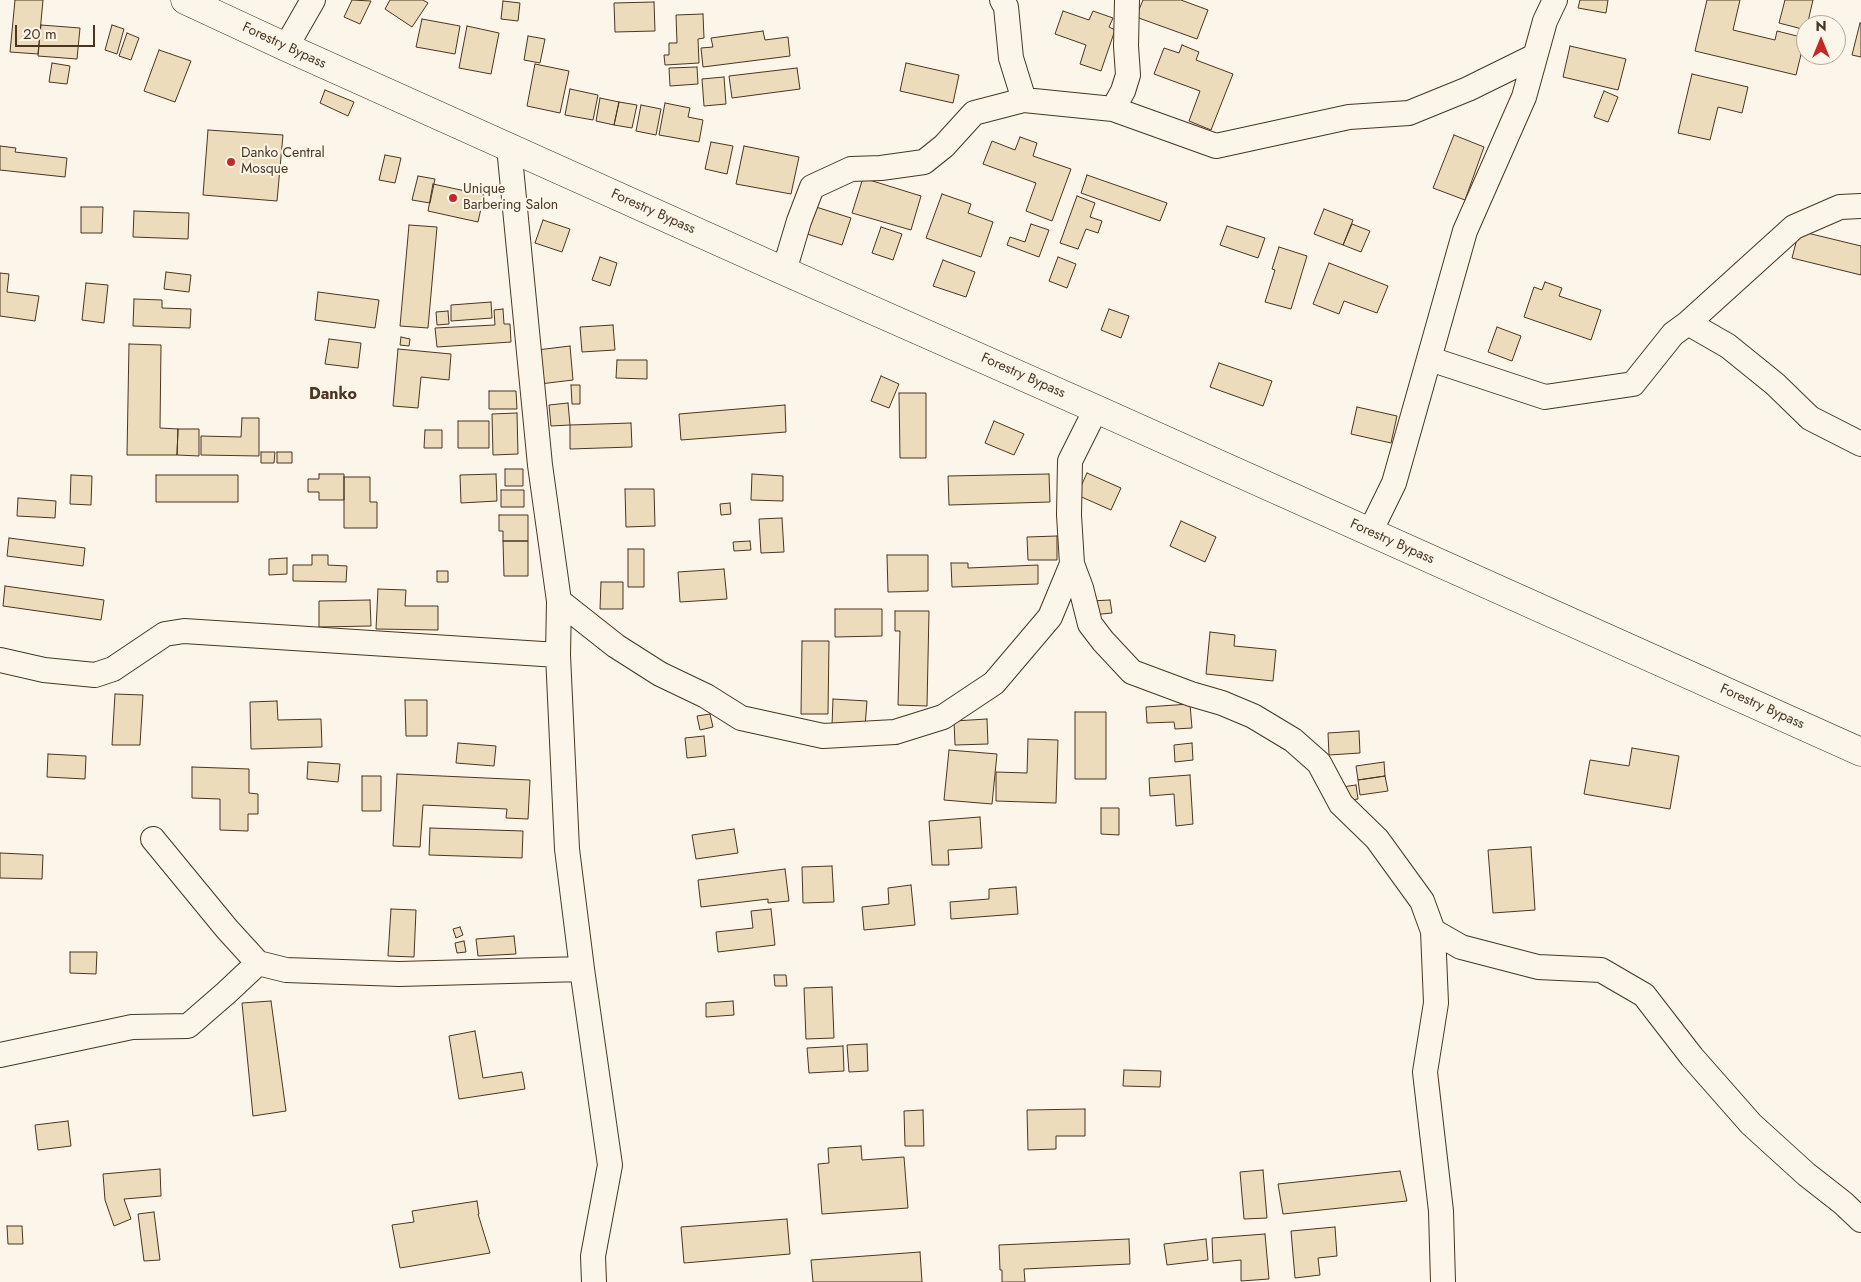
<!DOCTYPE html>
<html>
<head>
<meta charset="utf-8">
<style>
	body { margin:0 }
	#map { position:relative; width:1861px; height:1282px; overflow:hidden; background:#fbf6e9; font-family:Jost,sans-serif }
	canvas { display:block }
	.north { position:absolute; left:1796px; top:15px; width:50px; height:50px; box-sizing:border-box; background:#fbf6e9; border:1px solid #b4a999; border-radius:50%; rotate:0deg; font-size:14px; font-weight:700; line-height:20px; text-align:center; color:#4a3520 }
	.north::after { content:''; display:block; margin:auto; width:18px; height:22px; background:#c62828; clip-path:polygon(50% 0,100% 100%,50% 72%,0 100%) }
	.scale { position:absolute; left:15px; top:25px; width:80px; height:22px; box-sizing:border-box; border:2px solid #4a3520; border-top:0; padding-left:6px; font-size:15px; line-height:18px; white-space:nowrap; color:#4a3520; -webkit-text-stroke:4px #fbf6e9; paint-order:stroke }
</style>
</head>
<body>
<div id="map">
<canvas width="1861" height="1282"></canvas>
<div class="north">N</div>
<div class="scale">20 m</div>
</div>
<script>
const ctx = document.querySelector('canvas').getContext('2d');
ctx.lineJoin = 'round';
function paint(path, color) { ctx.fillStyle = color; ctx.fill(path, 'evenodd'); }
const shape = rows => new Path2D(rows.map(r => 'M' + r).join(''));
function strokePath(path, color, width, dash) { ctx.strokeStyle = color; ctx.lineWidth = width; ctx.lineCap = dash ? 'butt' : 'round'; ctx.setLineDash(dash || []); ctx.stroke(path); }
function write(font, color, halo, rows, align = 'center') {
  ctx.font = font + ' Jost,sans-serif'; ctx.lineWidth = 4; ctx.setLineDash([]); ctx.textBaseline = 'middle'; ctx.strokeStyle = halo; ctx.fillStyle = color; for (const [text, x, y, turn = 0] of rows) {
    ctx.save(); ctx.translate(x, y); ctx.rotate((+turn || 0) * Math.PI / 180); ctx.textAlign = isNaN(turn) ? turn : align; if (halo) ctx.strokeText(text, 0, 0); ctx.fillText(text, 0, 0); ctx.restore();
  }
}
const building = shape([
	[15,0,43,0,38,54,10,52,15,0],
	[352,0,371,1,360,24,344,17,352,0],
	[390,0,423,0,428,3,412,27,385,9,390,0],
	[1143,0,1181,0,1208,10,1197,39,1136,17,1143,0],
	[1580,0,1608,0,1606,13,1578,8,1580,0],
	[1707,0,1740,0,1733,30,1775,40,1777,31,1805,38,1796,75,1695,51,1707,0],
	[1785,0,1813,0,1806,30,1779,23,1785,0],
	[503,1,520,3,518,21,501,19,503,1],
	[654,2,655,31,615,32,614,3,654,2],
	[1063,11,1089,20,1093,11,1113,18,1109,27,1115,30,1101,71,1080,64,1086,45,1055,34,1063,11],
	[703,14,704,38,698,39,699,63,665,65,664,55,669,55,669,43,677,43,676,15,703,14],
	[422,19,460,26,455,54,416,47,422,19],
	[1860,23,1861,23,1861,57,1852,55,1860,23],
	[41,25,80,28,77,59,38,56,41,25],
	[112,25,124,29,117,54,105,50,112,25],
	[467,26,499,33,491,74,459,68,467,26],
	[763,31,765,40,788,37,790,56,703,67,701,48,713,47,711,38,763,31],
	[127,33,139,38,131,60,119,56,127,33],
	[528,36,545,39,540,63,524,60,528,36],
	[1182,45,1199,52,1196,60,1233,74,1211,130,1189,121,1200,91,1154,74,1164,48,1179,53,1182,45],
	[1570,46,1626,59,1618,90,1563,77,1570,46],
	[159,50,191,61,175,102,144,91,159,50],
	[52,63,70,66,67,84,49,82,52,63],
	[906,63,959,75,953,103,900,91,906,63],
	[535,64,569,71,560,113,527,106,535,64],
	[697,67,698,84,670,86,669,68,697,67],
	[797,68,800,89,732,98,729,76,797,68],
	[1692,74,1748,87,1742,113,1718,107,1710,140,1678,133,1692,74],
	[724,77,726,104,704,106,702,79,724,77],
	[570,89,598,95,593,120,565,115,570,89],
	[325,90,354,102,348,116,320,103,325,90],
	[1604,91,1618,97,1608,122,1594,117,1604,91],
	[600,98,619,102,614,125,596,121,600,98],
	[619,102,637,105,632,128,614,125,619,102],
	[665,103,690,108,688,117,703,120,699,142,659,135,665,103],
	[641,105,661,109,656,135,636,131,641,105],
	[208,130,283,135,277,201,203,195,208,130],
	[1454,135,1484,147,1465,200,1433,188,1454,135],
	[1020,137,1037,143,1033,156,1071,169,1052,221,1026,211,1036,183,983,164,992,141,1015,150,1020,137],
	[711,142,733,146,727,174,705,169,711,142],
	[0,146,16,148,15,152,67,158,65,177,0,170,0,146],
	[744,146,799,157,791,194,736,184,744,146],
	[385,155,401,158,395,183,379,180,385,155],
	[1087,175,1167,203,1160,221,1081,193,1087,175],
	[418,176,435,179,430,203,412,200,418,176],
	[863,178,921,196,911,230,852,213,863,178],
	[433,184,484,195,478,222,428,211,433,184],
	[942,194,971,204,968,213,993,222,981,257,926,238,942,194],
	[1077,196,1095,203,1090,217,1102,221,1098,233,1086,229,1078,249,1060,243,1077,196],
	[81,207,103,207,102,233,81,233,81,207],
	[816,207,851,218,842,245,807,234,816,207],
	[1324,209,1353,220,1343,245,1314,234,1324,209],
	[134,211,189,213,188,239,133,237,134,211],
	[543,220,570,229,562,252,535,243,543,220],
	[1031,224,1049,230,1039,257,1007,245,1010,237,1025,242,1031,224],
	[1352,224,1370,231,1361,252,1343,245,1352,224],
	[409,225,437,227,428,328,400,326,409,225],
	[1227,226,1265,238,1258,258,1220,245,1227,226],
	[881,227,902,234,893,260,872,253,881,227],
	[1799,231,1861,246,1861,275,1792,258,1799,231],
	[1279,247,1307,256,1291,309,1265,302,1275,270,1272,269,1279,247],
	[600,257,617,263,610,286,592,280,600,257],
	[1058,257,1076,264,1067,288,1049,281,1058,257],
	[943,260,975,272,966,297,933,286,943,260],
	[1329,263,1388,286,1377,313,1344,301,1339,314,1313,304,1329,263],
	[166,272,191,275,189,292,164,289,166,272],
	[0,273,9,274,7,292,39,296,35,321,0,316,0,273],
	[1545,282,1562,288,1559,296,1601,310,1591,340,1524,317,1534,287,1542,290,1545,282],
	[86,283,108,285,104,323,82,320,86,283],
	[318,292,379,300,375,328,315,320,318,292],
	[134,299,162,300,162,308,191,309,190,328,133,326,134,299],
	[491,302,492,318,451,321,451,305,491,302],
	[503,309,504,324,510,324,511,342,437,347,435,328,495,325,494,310,503,309],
	[1109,309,1129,316,1121,338,1101,330,1109,309],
	[448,311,449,324,437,325,436,312,448,311],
	[613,325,615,350,582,352,580,327,613,325],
	[1497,327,1521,336,1512,361,1488,352,1497,327],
	[401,337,410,339,409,346,400,345,401,337],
	[329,339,361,343,358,368,325,364,329,339],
	[129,344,161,345,160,428,178,429,177,455,127,455,129,344],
	[570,346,573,380,540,384,537,350,570,346],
	[398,349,451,354,449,380,421,377,418,408,393,406,398,349],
	[617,360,647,360,647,379,616,378,617,360],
	[1219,363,1272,381,1263,406,1210,387,1219,363],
	[881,376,899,384,889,408,871,401,881,376],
	[571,385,580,385,580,404,572,404,571,385],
	[489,391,516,391,517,409,489,409,489,391],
	[899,393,926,393,926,458,900,458,899,393],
	[568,403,570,425,551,426,549,405,568,403],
	[785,405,786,432,681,440,679,414,785,405],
	[1357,407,1397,416,1391,443,1351,434,1357,407],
	[517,413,518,454,493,455,492,414,517,413],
	[242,418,259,418,259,456,201,455,201,436,241,437,242,418],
	[458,421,489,421,489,448,458,448,458,421],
	[994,421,1024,434,1014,455,985,443,994,421],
	[631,423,632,447,570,449,570,425,631,423],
	[178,429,199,429,199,456,177,455,178,429],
	[425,430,442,430,442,448,424,448,425,430],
	[261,452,275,452,274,463,261,463,261,452],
	[277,452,292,452,292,463,277,463,277,452],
	[505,469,523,469,523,486,505,486,505,469],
	[1087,473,1121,488,1111,510,1077,495,1087,473],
	[319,474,344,474,344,500,319,500,319,492,308,492,308,479,319,479,319,474],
	[496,474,497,501,461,503,460,475,496,474],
	[752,474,783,476,783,501,751,500,752,474],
	[1049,474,1050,502,949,505,948,476,1049,474],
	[71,475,92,476,91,505,70,504,71,475],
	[156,475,238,475,238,502,156,502,156,475],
	[344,477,370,477,370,502,377,502,377,528,344,528,344,477],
	[625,489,654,489,655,526,626,527,625,489],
	[501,490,524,490,524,507,501,507,501,490],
	[18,498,56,501,55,518,17,516,18,498],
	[730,503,731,514,721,515,720,504,730,503],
	[499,515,528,515,528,541,503,541,503,531,499,531,499,515],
	[782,518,784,552,761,553,759,519,782,518],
	[1181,521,1216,537,1205,562,1170,546,1181,521],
	[1057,536,1057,560,1028,560,1027,537,1057,536],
	[9,538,85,548,83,566,7,556,9,538],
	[503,541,528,541,528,576,504,576,503,541],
	[750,541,751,550,734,551,733,542,750,541],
	[628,549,644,549,644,587,628,587,628,549],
	[312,555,328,555,328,565,347,566,346,582,293,581,293,565,312,565,312,555],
	[887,555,928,555,928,591,888,592,887,555],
	[287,558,287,574,269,575,269,559,287,558],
	[951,563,968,563,968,568,1038,565,1038,584,952,587,951,563],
	[724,569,727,599,680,602,678,572,724,569],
	[437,571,448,571,448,582,437,582,437,571],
	[601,582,623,582,623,609,600,609,601,582],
	[5,586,104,600,101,620,3,606,5,586],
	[378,589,406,590,405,606,438,606,438,630,376,629,378,589],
	[370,600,371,626,319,627,319,601,370,600],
	[1110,600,1112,613,1092,615,1091,601,1110,600],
	[835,609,882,609,882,636,835,637,835,609],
	[895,611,929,611,927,706,898,705,900,631,895,631,895,611],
	[1210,632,1235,635,1234,646,1276,650,1273,681,1206,674,1210,632],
	[802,641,829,641,828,714,801,714,802,641],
	[115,694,143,695,140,745,112,745,115,694],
	[833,699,867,701,865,727,832,726,833,699],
	[405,700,427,700,427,736,406,736,405,700],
	[277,701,278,720,321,719,322,747,251,749,250,702,277,701],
	[1190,704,1192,728,1175,729,1174,722,1147,723,1146,707,1190,704],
	[1075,712,1106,712,1106,779,1075,779,1075,712],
	[710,714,713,727,700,730,697,716,710,714],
	[987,719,988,744,955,745,954,721,987,719],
	[1359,731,1360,753,1329,755,1328,733,1359,731],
	[704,736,706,756,687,758,685,738,704,736],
	[1028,739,1058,740,1056,803,996,801,996,772,1027,773,1028,739],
	[458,743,496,746,494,766,456,763,458,743],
	[1192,743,1193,760,1175,762,1174,745,1192,743],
	[1632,748,1679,756,1670,809,1584,794,1590,760,1629,766,1632,748],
	[949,750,997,754,992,804,944,800,949,750],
	[48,754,86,756,85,779,47,777,48,754],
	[308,762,340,764,338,782,307,779,308,762],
	[1384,762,1385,776,1358,780,1356,766,1384,762],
	[192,767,249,769,249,793,258,794,258,814,248,814,248,831,220,830,220,799,192,798,192,767],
	[397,774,530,780,528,819,506,818,507,809,423,805,420,847,393,846,397,774],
	[1190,775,1193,824,1176,826,1174,794,1150,796,1149,778,1190,775],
	[362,776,381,776,381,811,362,811,362,776],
	[1385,776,1388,791,1360,795,1358,780,1385,776],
	[1356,785,1358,799,1344,801,1342,787,1356,785],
	[1101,808,1119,808,1119,835,1101,834,1101,808],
	[980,817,982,848,948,850,949,865,932,865,929,821,980,817],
	[430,828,523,831,522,858,429,855,430,828],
	[734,829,738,853,696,859,692,835,734,829],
	[1531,847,1535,910,1493,913,1488,850,1531,847],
	[0,853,43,855,42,879,0,878,0,853],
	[832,866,834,902,803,903,802,867,832,866],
	[785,869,789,901,768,903,768,899,701,907,698,880,785,869],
	[911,885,915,925,864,930,862,907,889,904,888,888,911,885],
	[1016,887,1018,914,951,919,950,902,989,899,989,889,1016,887],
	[391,909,416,910,414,957,388,956,391,909],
	[771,909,775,945,718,952,716,932,753,928,751,911,771,909],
	[460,927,463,935,456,938,453,929,460,927],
	[514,936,516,954,478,956,476,939,514,936],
	[464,941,466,952,457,953,455,943,464,941],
	[70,952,97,952,96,974,70,973,70,952],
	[774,975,786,975,787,986,775,986,774,975],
	[832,987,834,1038,806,1039,804,988,832,987],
	[271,1001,286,1111,253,1116,242,1003,271,1001],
	[733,1001,734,1015,706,1017,706,1003,733,1001],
	[475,1031,483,1078,522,1072,525,1089,459,1099,449,1036,475,1031],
	[867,1044,868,1071,849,1072,847,1045,867,1044],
	[843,1046,844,1071,809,1073,807,1048,843,1046],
	[1124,1070,1161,1071,1160,1087,1123,1086,1124,1070],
	[1085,1109,1085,1136,1056,1136,1056,1149,1028,1150,1027,1110,1085,1109],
	[923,1110,924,1146,905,1146,904,1111,923,1110],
	[68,1121,71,1146,38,1150,35,1125,68,1121],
	[861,1146,862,1160,904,1157,908,1208,822,1214,818,1164,829,1163,828,1148,861,1146],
	[160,1169,161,1196,124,1199,131,1219,114,1226,105,1200,103,1174,160,1169],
	[1263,1170,1267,1218,1244,1219,1240,1172,1263,1170],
	[1400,1171,1407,1201,1283,1214,1278,1184,1400,1171],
	[477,1201,479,1214,478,1214,490,1253,400,1268,392,1225,414,1222,412,1211,477,1201],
	[154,1212,160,1260,144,1261,138,1214,154,1212],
	[787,1219,790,1254,684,1263,681,1227,787,1219],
	[7,1226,22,1226,23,1244,8,1244,7,1226],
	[1335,1227,1337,1256,1318,1258,1320,1275,1295,1278,1291,1231,1335,1227],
	[1265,1234,1269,1279,1241,1281,1241,1260,1213,1263,1212,1238,1265,1234],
	[1129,1239,1130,1264,1024,1269,1025,1282,1002,1282,1002,1270,1000,1270,999,1245,1129,1239],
	[1206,1239,1208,1260,1167,1265,1164,1244,1206,1239],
	[920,1252,922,1282,813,1282,811,1260,920,1252]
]);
paint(building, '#ecdcbc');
strokePath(building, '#4a3520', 1);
const minor = shape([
	[1002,0,1006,7,1011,58,1024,100],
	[286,47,313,0],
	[1113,109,1123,91,1128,75,1126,46,1127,0],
	[509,147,540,465,559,601,558,655,567,849,582,969,610,1165,593,1256,594,1282],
	[784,271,799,221,812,187,851,169,881,168,924,162,944,146,974,113,1024,100,1113,109,1216,146,1349,117,1409,113,1468,89,1535,56],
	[1688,323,1728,346,1775,384,1810,418,1861,444],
	[1430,359,1545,397,1633,384,1673,334,1688,323,1794,227,1840,207,1861,206],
	[1096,409,1070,461,1069,515,1072,564,1081,588,1090,624,1103,641,1132,672,1191,694,1222,703,1253,716,1293,740,1319,763,1341,804,1377,839,1422,901,1433,931,1436,1003,1425,1072,1441,1211,1443,1282],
	[1370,532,1394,483,1465,231,1524,97,1545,21,1555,0],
	[559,601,616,646,660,674,706,696,741,718,823,736,895,732,943,717,994,683,1050,617,1072,564],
	[0,660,44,670,95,675,113,669,165,634,184,631,558,655],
	[153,839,227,929,258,963],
	[1433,931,1461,947,1538,967,1601,970,1644,995,1692,1057,1751,1124,1806,1174,1843,1203,1861,1220],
	[0,1055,132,1027,188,1026,226,993,258,963,286,970,399,974,582,969]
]);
const tertiary = shape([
	[185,0,286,47,784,271,1096,409,1861,752]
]);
strokePath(minor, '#4a3520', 26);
strokePath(tertiary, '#4a3520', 29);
strokePath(minor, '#fbf6e9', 24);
strokePath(tertiary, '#fbf6e9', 28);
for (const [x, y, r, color] of [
	[231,162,5,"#c62828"],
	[453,198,5,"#c62828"]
]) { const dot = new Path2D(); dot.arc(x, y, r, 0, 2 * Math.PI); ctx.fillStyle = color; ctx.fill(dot); strokePath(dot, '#fbf6e9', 2); }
write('14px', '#4a3520', '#fbf6e9', [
	["Forestry Bypass",284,46,25],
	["Forestry Bypass",653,212,24],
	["Forestry Bypass",1023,376,24],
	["Forestry Bypass",1392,542,24],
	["Forestry Bypass",1762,707,24]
]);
write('14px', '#4a3520', '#fbf6e9', [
	["Danko Central",241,154],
	["Mosque",241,170],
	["Unique",463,190],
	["Barbering Salon",463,206]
], 'left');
write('bold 16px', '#4a3520', '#fbf6e9', [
	["Danko",333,395]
]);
</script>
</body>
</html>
